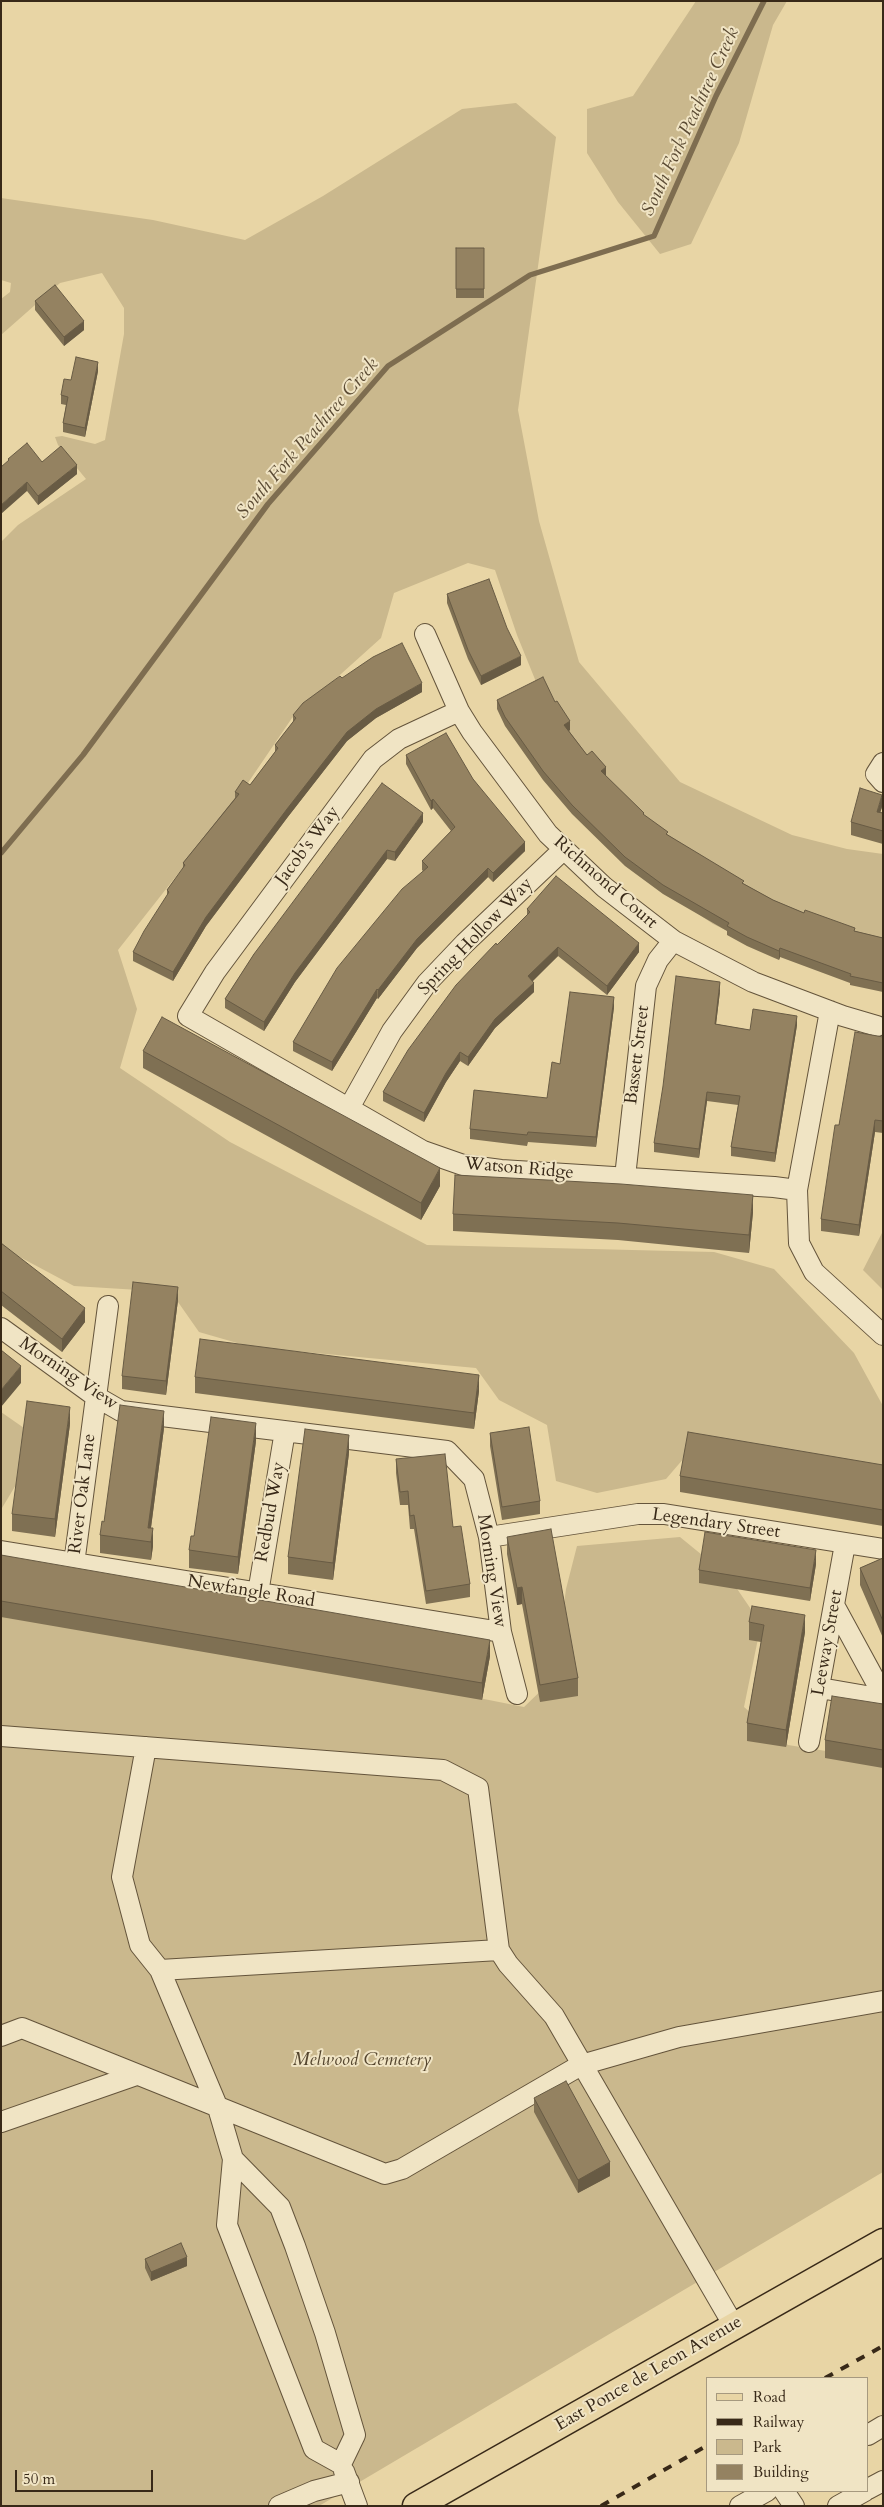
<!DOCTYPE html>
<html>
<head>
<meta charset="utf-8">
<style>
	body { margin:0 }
	#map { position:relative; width:884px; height:2507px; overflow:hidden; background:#e8d5a5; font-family:Cardo,serif }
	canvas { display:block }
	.frame { position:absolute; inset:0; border:2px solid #382918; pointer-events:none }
	.legend { position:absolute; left:706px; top:2377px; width:162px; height:115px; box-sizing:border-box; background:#f0e4c4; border:1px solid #a6997f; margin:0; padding:6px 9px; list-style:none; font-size:15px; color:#382918 }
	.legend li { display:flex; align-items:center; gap:10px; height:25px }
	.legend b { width:25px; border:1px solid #a6997f }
	.scale { position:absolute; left:15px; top:2470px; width:138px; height:22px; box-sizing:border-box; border:2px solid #382918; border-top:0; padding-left:6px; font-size:15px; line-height:18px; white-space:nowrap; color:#382918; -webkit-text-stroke:4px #f0e4c4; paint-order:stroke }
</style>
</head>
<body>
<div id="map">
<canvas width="884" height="2507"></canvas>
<div class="frame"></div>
<ul class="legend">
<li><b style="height:6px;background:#e8d5a5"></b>Road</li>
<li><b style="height:6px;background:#382918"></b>Railway</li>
<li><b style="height:14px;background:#cab88d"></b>Park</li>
<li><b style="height:14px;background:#948261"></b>Building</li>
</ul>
<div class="scale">50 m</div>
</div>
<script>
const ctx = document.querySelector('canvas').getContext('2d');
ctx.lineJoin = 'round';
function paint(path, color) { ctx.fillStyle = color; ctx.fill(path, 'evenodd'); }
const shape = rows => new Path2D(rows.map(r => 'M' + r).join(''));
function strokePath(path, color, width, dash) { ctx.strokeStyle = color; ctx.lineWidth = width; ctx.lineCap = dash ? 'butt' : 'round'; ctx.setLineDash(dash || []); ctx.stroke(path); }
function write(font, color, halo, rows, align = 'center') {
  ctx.font = font + ' Cardo,serif'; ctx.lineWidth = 4; ctx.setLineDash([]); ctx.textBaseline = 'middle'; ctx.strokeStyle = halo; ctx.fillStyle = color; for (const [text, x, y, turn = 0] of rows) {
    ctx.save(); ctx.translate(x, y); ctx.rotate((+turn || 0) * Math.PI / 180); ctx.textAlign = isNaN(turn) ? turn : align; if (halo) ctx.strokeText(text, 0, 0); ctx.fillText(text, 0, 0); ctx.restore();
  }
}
paint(shape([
	[696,1,787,1,773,25,739,143,691,244,660,254,618,202,587,153,587,109,633,96],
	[516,103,556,137,518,410,539,521,579,662,680,782,792,835,847,849,883,854,883,987,777,955,713,924,654,884,545,704,517,635,495,570,468,563,394,593,381,638,292,718,237,799,118,950,137,1009,120,1068,230,1142,427,1245,714,1252,774,1269,854,1353,883,1406,883,1473,703,1436,666,1479,597,1493,556,1481,547,1425,499,1400,476,1368,251,1347,199,1332,171,1292,74,1286,1,1247,1,542,18,525,86,479,58,445,55,437,62,436,95,444,105,440,124,334,124,308,102,273,60,283,1,335,1,299,10,292,11,283,1,280,1,198,153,220,245,240,323,196,462,109],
	[883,1231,883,1290,863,1270],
	[1,1412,24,1428,17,1483,2,1508],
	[680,1537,729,1577,761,1624,744,1707,788,1745,883,1760,883,2172,319,2506,1,2506,1,1587,214,1645,524,1707,554,1678,566,1589,577,1546]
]), '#cab88d');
strokePath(shape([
	[1,853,83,755,268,504,388,366,530,275,654,236,716,96,764,1]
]), '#7e6d50', 5.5);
const minor = shape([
	[425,634,459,711,472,732,548,834,604,887,674,941,753,982,843,1016,877,1026],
	[459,711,399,739,373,759,215,972,188,1016,423,1151,463,1165,501,1170,774,1187,797,1190],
	[883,763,876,774,883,782],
	[830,1011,797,1190,799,1243,814,1272,883,1335],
	[349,1108,392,1031,427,983,465,943,564,849],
	[625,1177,646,986,658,960,673,941],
	[1,1328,95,1396,121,1411,447,1451,474,1479,489,1537,501,1632,517,1694],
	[489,1537,638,1514,664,1514,883,1549],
	[1,1551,501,1632],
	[74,1564,108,1306],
	[258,1593,285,1431],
	[834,1605,883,1695],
	[820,1688,883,1699],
	[1,1736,443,1770,478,1788,499,1950,508,1964,554,2016,734,2326],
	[809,1742,845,1544],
	[146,1747,122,1877,140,1945,160,1970,218,2108,233,2159],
	[160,1970,499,1950],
	[1,2036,22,2028,385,2174,402,2169,581,2065,679,2037,883,2001],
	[1,2122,136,2075],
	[233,2159,280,2207,295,2246,325,2333,355,2435,341,2464,314,2449,227,2225,233,2159],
	[868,2435,883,2426],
	[344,2471,357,2506],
	[868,2489,883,2481],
	[784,2491,794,2506],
	[279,2506,314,2491,349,2482],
	[740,2506,767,2491],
	[838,2506,865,2491]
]);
const major = shape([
	[416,2506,883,2242]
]);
strokePath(minor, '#64543b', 22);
strokePath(major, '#382918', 29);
strokePath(minor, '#f0e4c4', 20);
strokePath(major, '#e8d5a5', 26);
strokePath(shape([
	[825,2378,883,2346],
	[601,2506,708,2445]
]), '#382918', 4, [9, 9]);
paint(shape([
	[456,248,484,248,484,298,456,298],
	[35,301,84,330,64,346,35,310],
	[98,371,85,437,63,432,63,423,66,405,61,404,61,395,71,380],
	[8,459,77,474,38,505,27,491,8,462],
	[447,594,521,665,481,685,468,659,447,603],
	[342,678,422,692,376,718,347,741,287,818,206,926,173,981,133,961,133,952,167,896,167,890,183,869,183,863,235,798,235,792,250,785,275,752,275,745,293,722,293,715],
	[497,700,555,702,570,730,569,731,587,755,606,776,644,815,668,835,744,884,773,900,804,913,855,931,883,938,883,992,850,985,850,983,780,957,779,960,747,946,727,935,727,931,663,894,625,866,572,814,543,780,505,726,497,709],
	[406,755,473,779,525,851,493,882,488,877,417,948,378,999,377,998,332,1071,293,1051,293,1042,423,871,422,870,422,861,451,831,433,808,431,810,406,764],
	[882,807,880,812,883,813,883,844,851,835,851,822],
	[423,822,395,861,387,859,295,982,264,1031,225,1008,225,999,254,954],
	[527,909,639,952,607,995,558,956,532,981,534,992,495,1028,468,1066,460,1061,446,1082,424,1122,383,1101,383,1092,497,945,527,916],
	[720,991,716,1024,750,1030,797,1025,775,1162,731,1156,731,1147,738,1105,707,1101,699,1158,654,1152,654,1143],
	[614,1007,596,1147,528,1142,527,1146,470,1139,470,1129,547,1098,560,1064],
	[883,1037,883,1133,875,1132,859,1236,821,1231,821,1219,839,1125],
	[143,1051,440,1186,421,1220,143,1068],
	[753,1212,749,1253,618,1240,453,1231,453,1214],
	[1,1243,85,1322,62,1352,1,1305],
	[178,1300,166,1395,122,1389,122,1376],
	[195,1377,479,1391,474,1429,195,1393],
	[70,1424,55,1537,12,1531,12,1514],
	[164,1428,151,1528,153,1546,151,1560,100,1553,100,1535,104,1522],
	[490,1433,540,1501,540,1514,502,1520,490,1446],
	[256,1441,238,1574,189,1568,189,1550,194,1536],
	[349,1453,333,1580,288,1574,288,1557],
	[396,1459,453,1527,470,1584,470,1597,426,1604,414,1529,410,1529,408,1505,400,1505,396,1473],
	[883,1465,883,1526,680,1492,680,1476],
	[507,1537,578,1678,578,1696,540,1702,522,1604,517,1605,507,1554],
	[1,1555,490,1656,482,1700,1,1617],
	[883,1558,883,1638,860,1585,860,1568],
	[816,1564,810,1601,699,1583,699,1570],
	[749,1622,805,1632,786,1747,747,1741,747,1723,761,1642,749,1640],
	[883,1704,883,1768,825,1758,825,1740],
	[534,2098,610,2176,578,2193,534,2112],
	[145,2259,187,2266,151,2281,145,2268]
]), '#7f7053');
paint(shape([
	[84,321,84,330,64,346,64,337],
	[98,362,98,371,85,437,85,428],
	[77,465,77,474,38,505,38,496],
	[27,482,27,491,1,514,1,505],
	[521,656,521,665,481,685,481,676],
	[422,683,422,692,376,718,347,741,287,818,206,926,173,981,173,972,206,917,287,809,347,732,376,709],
	[570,721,570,730,564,734,564,725],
	[606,767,606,776,601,771],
	[882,795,882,807,877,824,877,812],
	[433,799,433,808,431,810,431,801],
	[423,813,423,822,395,861,395,852],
	[525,842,525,851,493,882,493,873],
	[387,850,387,859,295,982,264,1031,264,1022,295,973],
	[488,868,488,877,417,948,378,999,378,990,417,939],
	[639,943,639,952,607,995,607,986],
	[558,947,558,956,528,986,528,976],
	[780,948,780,957,779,960,779,951],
	[720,982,720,991,715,1033,715,1024],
	[534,983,534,992,495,1028,468,1066,468,1057,495,1019],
	[377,989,377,998,332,1071,332,1062],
	[614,997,614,1007,596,1147,596,1137],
	[797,1016,797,1025,775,1162,775,1153],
	[460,1052,460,1061,446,1082,424,1122,424,1113,446,1073],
	[707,1092,707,1101,699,1158,699,1149],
	[875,1120,875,1132,859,1236,859,1225],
	[440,1168,440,1186,421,1220,421,1203],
	[753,1195,753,1212,749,1253,749,1235],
	[178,1287,178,1300,166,1395,166,1381],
	[85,1308,85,1322,62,1352,62,1339],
	[21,1366,21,1383,1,1407,1,1390],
	[479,1375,479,1391,474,1429,474,1413],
	[70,1407,70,1424,55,1537,55,1519],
	[164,1411,164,1428,149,1542,148,1528],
	[256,1423,256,1441,238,1574,238,1557],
	[349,1435,349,1453,333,1580,333,1563],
	[153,1528,153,1546,151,1560,151,1542],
	[816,1550,816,1564,810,1601,810,1588],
	[522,1587,522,1604,517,1605,517,1588],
	[805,1615,805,1632,786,1747,786,1730],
	[490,1640,490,1656,482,1700,482,1683],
	[610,2162,610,2176,578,2193,578,2180],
	[187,2257,187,2266,151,2281,151,2272]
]), '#685b44');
const building = shape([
	[456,248,484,248,484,289,456,289,456,248],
	[55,285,84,321,64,337,35,301,55,285],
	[76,357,98,362,85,428,63,423,68,397,61,395,64,379,71,380,76,357],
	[27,443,42,462,61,446,77,465,38,496,27,482,1,505,1,467,9,460,8,459,27,443],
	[489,579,507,628,521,656,481,676,468,650,447,594,489,579],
	[402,643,422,683,376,709,347,732,287,809,206,917,173,972,133,952,144,931,169,892,167,890,185,865,183,863,239,794,235,792,243,780,250,785,278,748,275,745,296,718,293,715,303,703,340,676,342,678,373,657,402,643],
	[543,677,555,702,557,701,570,721,564,725,587,755,592,751,606,767,601,771,644,813,643,814,668,832,666,834,744,881,742,883,773,900,804,913,805,910,855,928,854,931,883,938,883,983,850,976,851,974,780,948,779,951,747,937,727,926,729,923,663,885,625,857,572,805,543,771,505,717,497,700,543,677],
	[446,733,473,779,525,842,493,873,488,868,417,939,378,990,377,989,332,1062,293,1042,337,968,402,889,428,867,422,861,455,827,433,799,431,801,406,755,446,733],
	[382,783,423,813,395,852,387,850,295,973,264,1022,225,999,254,954,382,783],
	[860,788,882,795,877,812,883,813,883,831,851,822,860,788],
	[556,876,639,943,607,986,558,947,528,976,534,983,495,1019,468,1057,460,1052,446,1073,424,1113,383,1092,408,1050,456,985,496,943,497,945,530,912,527,909,556,876],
	[676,976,720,982,715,1024,750,1030,753,1009,797,1016,775,1153,731,1147,740,1096,707,1092,699,1149,654,1143,663,1086,676,976],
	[570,992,614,997,596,1137,528,1132,527,1135,470,1129,474,1090,547,1098,552,1062,560,1064,570,992],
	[162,1017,440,1168,421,1203,143,1051,162,1017],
	[855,1032,883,1037,883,1121,875,1120,859,1225,821,1219,835,1125,839,1125,855,1032],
	[455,1175,621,1184,753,1195,749,1235,618,1223,453,1214,455,1175],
	[1,1243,85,1308,62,1339,1,1291,1,1243],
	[133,1282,178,1287,166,1381,122,1376,133,1282],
	[200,1339,479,1375,474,1413,195,1377,200,1339],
	[1,1350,21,1366,1,1390,1,1350],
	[27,1401,70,1407,55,1519,12,1514,27,1401],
	[120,1405,164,1411,148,1528,153,1528,151,1542,100,1535,102,1521,104,1522,120,1405],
	[211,1417,256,1423,238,1557,189,1550,191,1536,194,1536,211,1417],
	[529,1427,540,1501,502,1507,490,1433,529,1427],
	[305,1429,349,1435,333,1563,288,1557,305,1429],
	[688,1432,883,1465,883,1510,680,1476,688,1432],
	[445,1454,453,1527,461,1526,470,1584,426,1591,414,1515,410,1516,408,1491,400,1492,396,1459,445,1454],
	[551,1529,578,1678,540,1685,522,1587,517,1588,507,1537,551,1529],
	[705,1532,816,1550,810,1588,699,1570,705,1532],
	[1,1555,490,1640,482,1683,1,1601,1,1555],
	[883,1558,883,1621,860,1568,883,1558],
	[752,1606,805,1615,786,1730,747,1723,764,1625,749,1622,752,1606],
	[832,1696,883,1704,883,1750,825,1740,832,1696],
	[566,2081,610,2162,578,2180,534,2098,566,2081],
	[181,2243,187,2257,151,2272,145,2259,181,2243]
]);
paint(building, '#948261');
strokePath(building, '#685b44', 1);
write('18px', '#382918', '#f0e4c4', [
	["Jacob's Way",308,846,-53],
	["Richmond Court",605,883,41],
	["Spring Hollow Way",476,937,-46],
	["Bassett Street",638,1055,-83],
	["Watson Ridge",519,1169,5],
	["Morning View",68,1374,34],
	["River Oak Lane",83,1494,-83],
	["Redbud Way",271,1512,-80],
	["Legendary Street",716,1524,8],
	["Morning View",491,1571,81],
	["Newfangle Road",251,1592,9],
	["Leeway Street",828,1643,-80],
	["East Ponce de Leon Avenue",649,2374,-30]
]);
write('italic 18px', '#55462f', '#f0e4c4', [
	["Melwood Cemetery",362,2061]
]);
write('italic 19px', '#5b4b34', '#f0e4c4', [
	["South Fork Peachtree Creek",691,122,-65],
	["South Fork Peachtree Creek",308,439,-49]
]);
</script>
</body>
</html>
